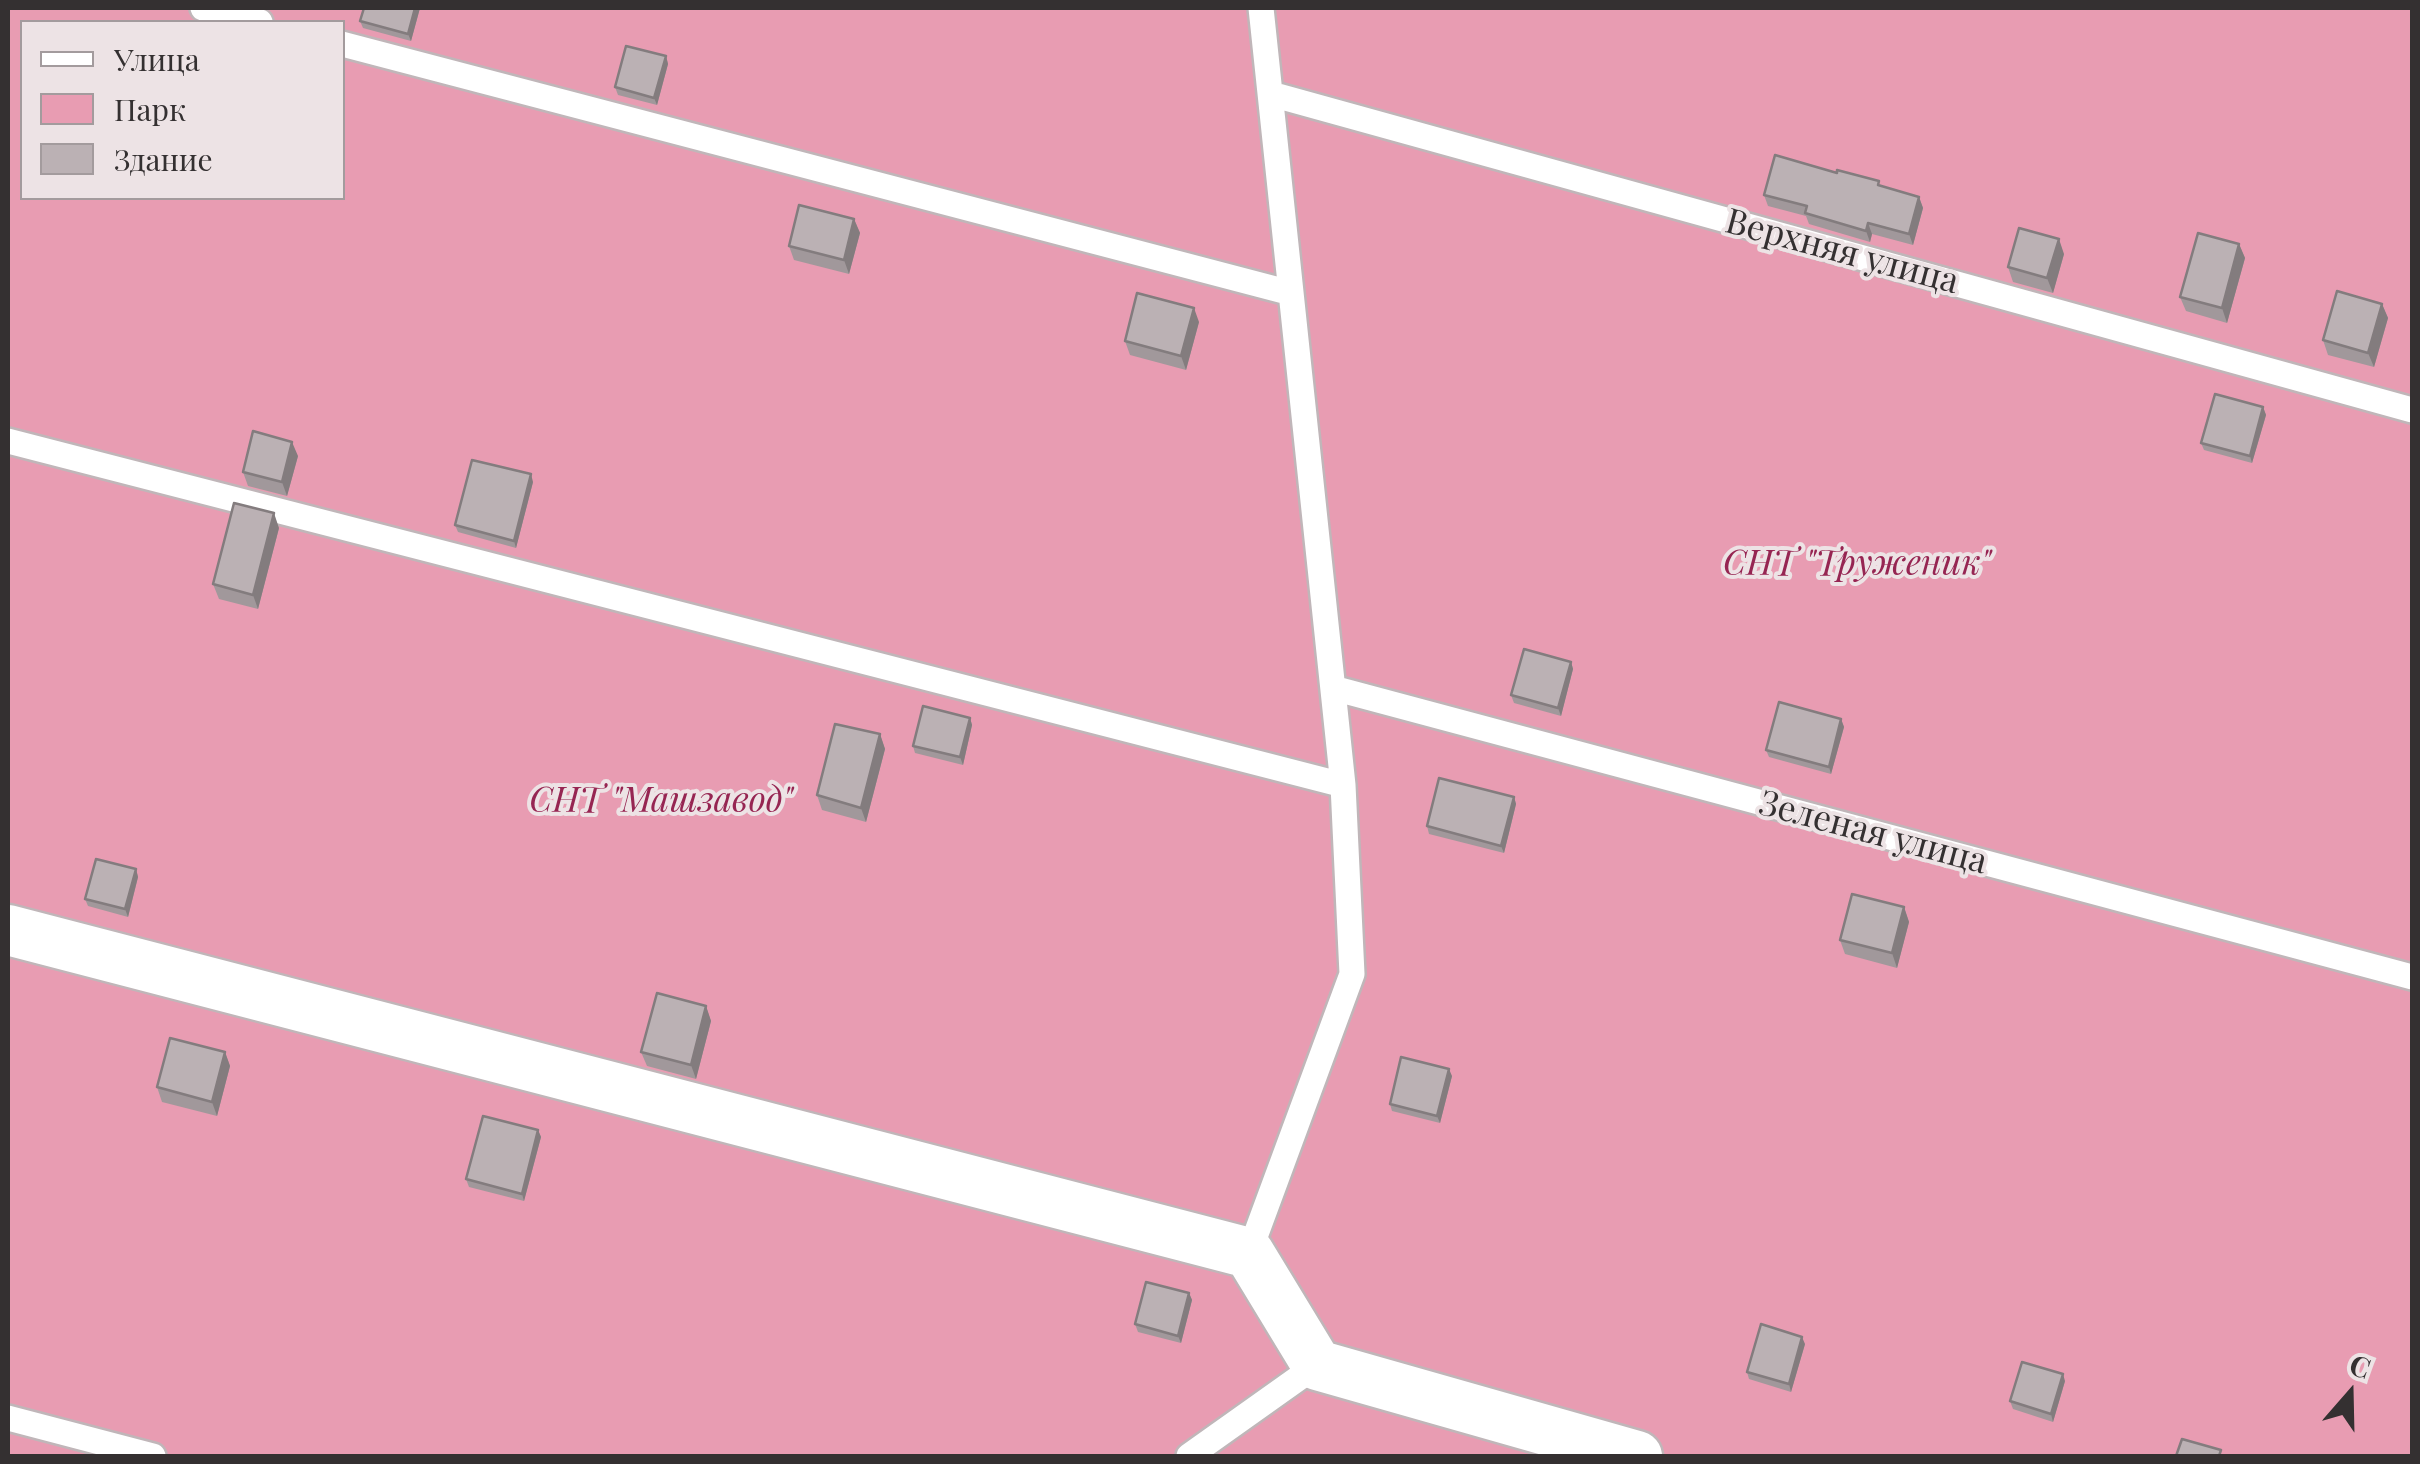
<!DOCTYPE html>
<html>
<head>
<meta charset="utf-8">
<style>
	body { margin:0 }
	#map { position:relative; width:2420px; height:1464px; overflow:hidden; background:#ede3e5; font-family:"Playfair Display",serif }
	canvas { display:block }
	.frame { position:absolute; inset:0; border:10px solid #343031; pointer-events:none }
	.legend { position:absolute; left:20px; top:20px; width:325px; height:180px; box-sizing:border-box; background:#ede3e5; border:2px solid #a39b9d; margin:0; padding:12px 18px; list-style:none; font-size:30px; color:#343031 }
	.legend li { display:flex; align-items:center; gap:20px; height:50px }
	.legend b { width:50px; border:2px solid #a39b9d }
	.north { position:absolute; left:2300px; top:1344px; width:100px; height:100px; -webkit-text-stroke:8px #ede3e5; paint-order:stroke; rotate:20deg; font-size:28px; font-weight:700; line-height:40px; text-align:center; color:#343031 }
	.north::after { content:''; display:block; margin:auto; width:35px; height:45px; background:#343031; clip-path:polygon(50% 0,100% 100%,50% 72%,0 100%) }
</style>
</head>
<body>
<div id="map">
<canvas width="2420" height="1464"></canvas>
<div class="frame"></div>
<ul class="legend">
<li><b style="height:12px;background:#fff"></b>Улица</li>
<li><b style="height:28px;background:#e89cb2"></b>Парк</li>
<li><b style="height:28px;background:#bbb1b4"></b>Здание</li>
</ul>
<div class="north">С</div>
</div>
<script>
const ctx = document.querySelector('canvas').getContext('2d');
ctx.lineJoin = 'round';
function paint(path, color) { ctx.fillStyle = color; ctx.fill(path, 'evenodd'); }
const shape = rows => new Path2D(rows.map(r => 'M' + r).join(''));
function strokePath(path, color, width, dash) { ctx.strokeStyle = color; ctx.lineWidth = width; ctx.lineCap = dash ? 'butt' : 'round'; ctx.setLineDash(dash || []); ctx.stroke(path); }
function write(font, color, halo, rows, align = 'center') {
  ctx.font = font + ' "Playfair Display",serif'; ctx.lineWidth = 8; ctx.setLineDash([]); ctx.textBaseline = 'middle'; ctx.strokeStyle = halo; ctx.fillStyle = color; for (const [text, x, y, turn = 0] of rows) {
    ctx.save(); ctx.translate(x, y); ctx.rotate((+turn || 0) * Math.PI / 180); ctx.textAlign = isNaN(turn) ? turn : align; if (halo) ctx.strokeText(text, 0, 0); ctx.fillText(text, 0, 0); ctx.restore();
  }
}
paint(shape([
	[8,8,2412,8,2412,1456,8,1456],
	[22,22,342,22,342,198,22,198]
]), '#e89cb2');
const service = shape([
	[203,8,260,22],
	[342,44,1291,293],
	[1271,94,2412,410],
	[8,441,1343,785],
	[1333,688,2412,977],
	[1249,1253,1352,974,1343,785,1261,8],
	[8,1418,153,1456],
	[1189,1456,1317,1365]
]);
const minor = shape([
	[8,930,1249,1253,1317,1365,1637,1456]
]);
strokePath(service, '#c0b6b9', 30);
strokePath(minor, '#c0b6b9', 55);
strokePath(service, '#fff', 25);
strokePath(minor, '#fff', 50);
paint(shape([
	[364,8,420,8,411,41,363,28,360,21],
	[666,56,668,64,657,105,618,95,615,87],
	[1881,186,1919,197,1923,208,1913,245,1872,234,1870,242,1809,224,1806,216,1768,206,1764,195],
	[854,219,860,233,849,274,794,260,789,246],
	[2239,244,2245,258,2227,323,2186,311,2180,297],
	[2064,254,2053,293,2013,282,2008,267],
	[2382,304,2388,318,2374,367,2328,355,2323,340],
	[1199,322,1186,370,1130,355,1125,341],
	[2263,407,2266,415,2252,463,2204,450,2201,443],
	[298,456,287,496,248,486,243,472],
	[533,482,516,548,458,532,455,525],
	[279,528,258,609,219,599,213,584],
	[1571,662,1573,669,1561,716,1514,703,1511,695],
	[970,718,972,725,963,765,915,753,913,746],
	[1841,719,1844,727,1831,774,1769,757,1766,750],
	[880,734,885,749,866,822,822,810,817,795],
	[1514,797,1516,804,1504,853,1429,834,1427,826],
	[136,869,138,877,128,917,88,906,85,899],
	[1904,907,1909,922,1897,968,1845,954,1840,940],
	[706,1006,711,1021,696,1079,647,1066,641,1052],
	[225,1052,230,1066,217,1116,162,1102,157,1087],
	[1452,1076,1440,1123,1392,1111,1390,1104],
	[538,1130,541,1137,524,1201,469,1187,466,1179],
	[1189,1293,1192,1300,1181,1343,1138,1332,1135,1324],
	[1805,1344,1791,1392,1749,1379,1747,1372],
	[2065,1381,2053,1422,2013,1409,2010,1401]
]), '#a1989b');
paint(shape([
	[415,8,420,8,411,41,408,34],
	[666,56,668,64,657,105,654,98],
	[1919,197,1923,208,1913,245,1909,234],
	[854,219,860,233,849,274,844,260],
	[1868,223,1872,234,1870,242,1866,231],
	[2059,239,2064,254,2053,293,2047,278],
	[2239,244,2245,258,2227,323,2222,308],
	[2382,304,2388,318,2374,367,2368,353],
	[1194,308,1199,322,1186,370,1181,356],
	[2263,407,2266,415,2252,463,2250,456],
	[292,442,298,456,287,496,282,482],
	[531,474,533,482,516,548,514,541],
	[274,513,279,528,258,609,253,595],
	[1571,662,1573,669,1561,716,1558,708],
	[970,718,972,725,963,765,960,757],
	[1841,719,1844,727,1831,774,1829,767],
	[880,734,885,749,866,822,861,808],
	[1514,797,1516,804,1504,853,1501,846],
	[136,869,138,877,128,917,125,909],
	[1904,907,1909,922,1897,968,1892,953],
	[706,1006,711,1021,696,1079,691,1065],
	[225,1052,230,1066,217,1116,212,1102],
	[1449,1069,1452,1076,1440,1123,1437,1116],
	[538,1130,541,1137,524,1201,522,1194],
	[1189,1293,1192,1300,1181,1343,1178,1336],
	[1802,1337,1805,1344,1791,1392,1789,1384],
	[2063,1374,2065,1381,2053,1422,2051,1414]
]), '#837c7e');
const building = shape([
	[364,8,415,8,408,34,360,21,364,8],
	[626,46,666,56,654,98,615,87,626,46],
	[1775,155,1837,173,1837,170,1879,181,1878,185,1919,197,1909,234,1868,223,1866,231,1805,213,1807,206,1764,195,1775,155],
	[799,205,854,219,844,260,789,246,799,205],
	[2019,228,2059,239,2047,278,2008,267,2019,228],
	[2198,233,2239,244,2222,308,2180,297,2198,233],
	[2337,291,2382,304,2368,353,2323,340,2337,291],
	[1137,293,1194,308,1181,356,1125,341,1137,293],
	[2215,394,2263,407,2250,456,2201,443,2215,394],
	[253,431,292,442,282,482,243,472,253,431],
	[472,460,531,474,514,541,455,525,472,460],
	[234,503,274,513,253,595,213,584,234,503],
	[1524,649,1571,662,1558,708,1511,695,1524,649],
	[1779,702,1841,719,1829,767,1766,750,1779,702],
	[923,706,970,718,960,757,913,746,923,706],
	[835,724,880,734,861,808,817,795,835,724],
	[1439,778,1514,797,1501,846,1427,826,1439,778],
	[96,859,136,869,125,909,85,899,96,859],
	[1852,894,1904,907,1892,953,1840,940,1852,894],
	[657,993,706,1006,691,1065,641,1052,657,993],
	[170,1038,225,1052,212,1102,157,1087,170,1038],
	[1401,1057,1449,1069,1437,1116,1390,1104,1401,1057],
	[483,1116,538,1130,522,1194,466,1179,483,1116],
	[1146,1282,1189,1293,1178,1336,1135,1324,1146,1282],
	[1761,1324,1802,1337,1789,1384,1747,1372,1761,1324],
	[2022,1362,2063,1374,2051,1414,2010,1401,2022,1362],
	[2182,1439,2221,1450,2219,1456,2176,1456,2182,1439]
]);
paint(building, '#bbb1b4');
strokePath(building, '#837c7e', 2.5);
write('35px', '#343031', '#ede3e5', [
	["Верхняя улица",1842,252,15],
	["Зеленая улица",1873,833,15]
]);
write('italic 35px', '#962552', '#ede3e5', [
	["СНТ \"Труженик\"",1857,564],
	["СНТ \"Машзавод\"",661,801]
]);
</script>
</body>
</html>
